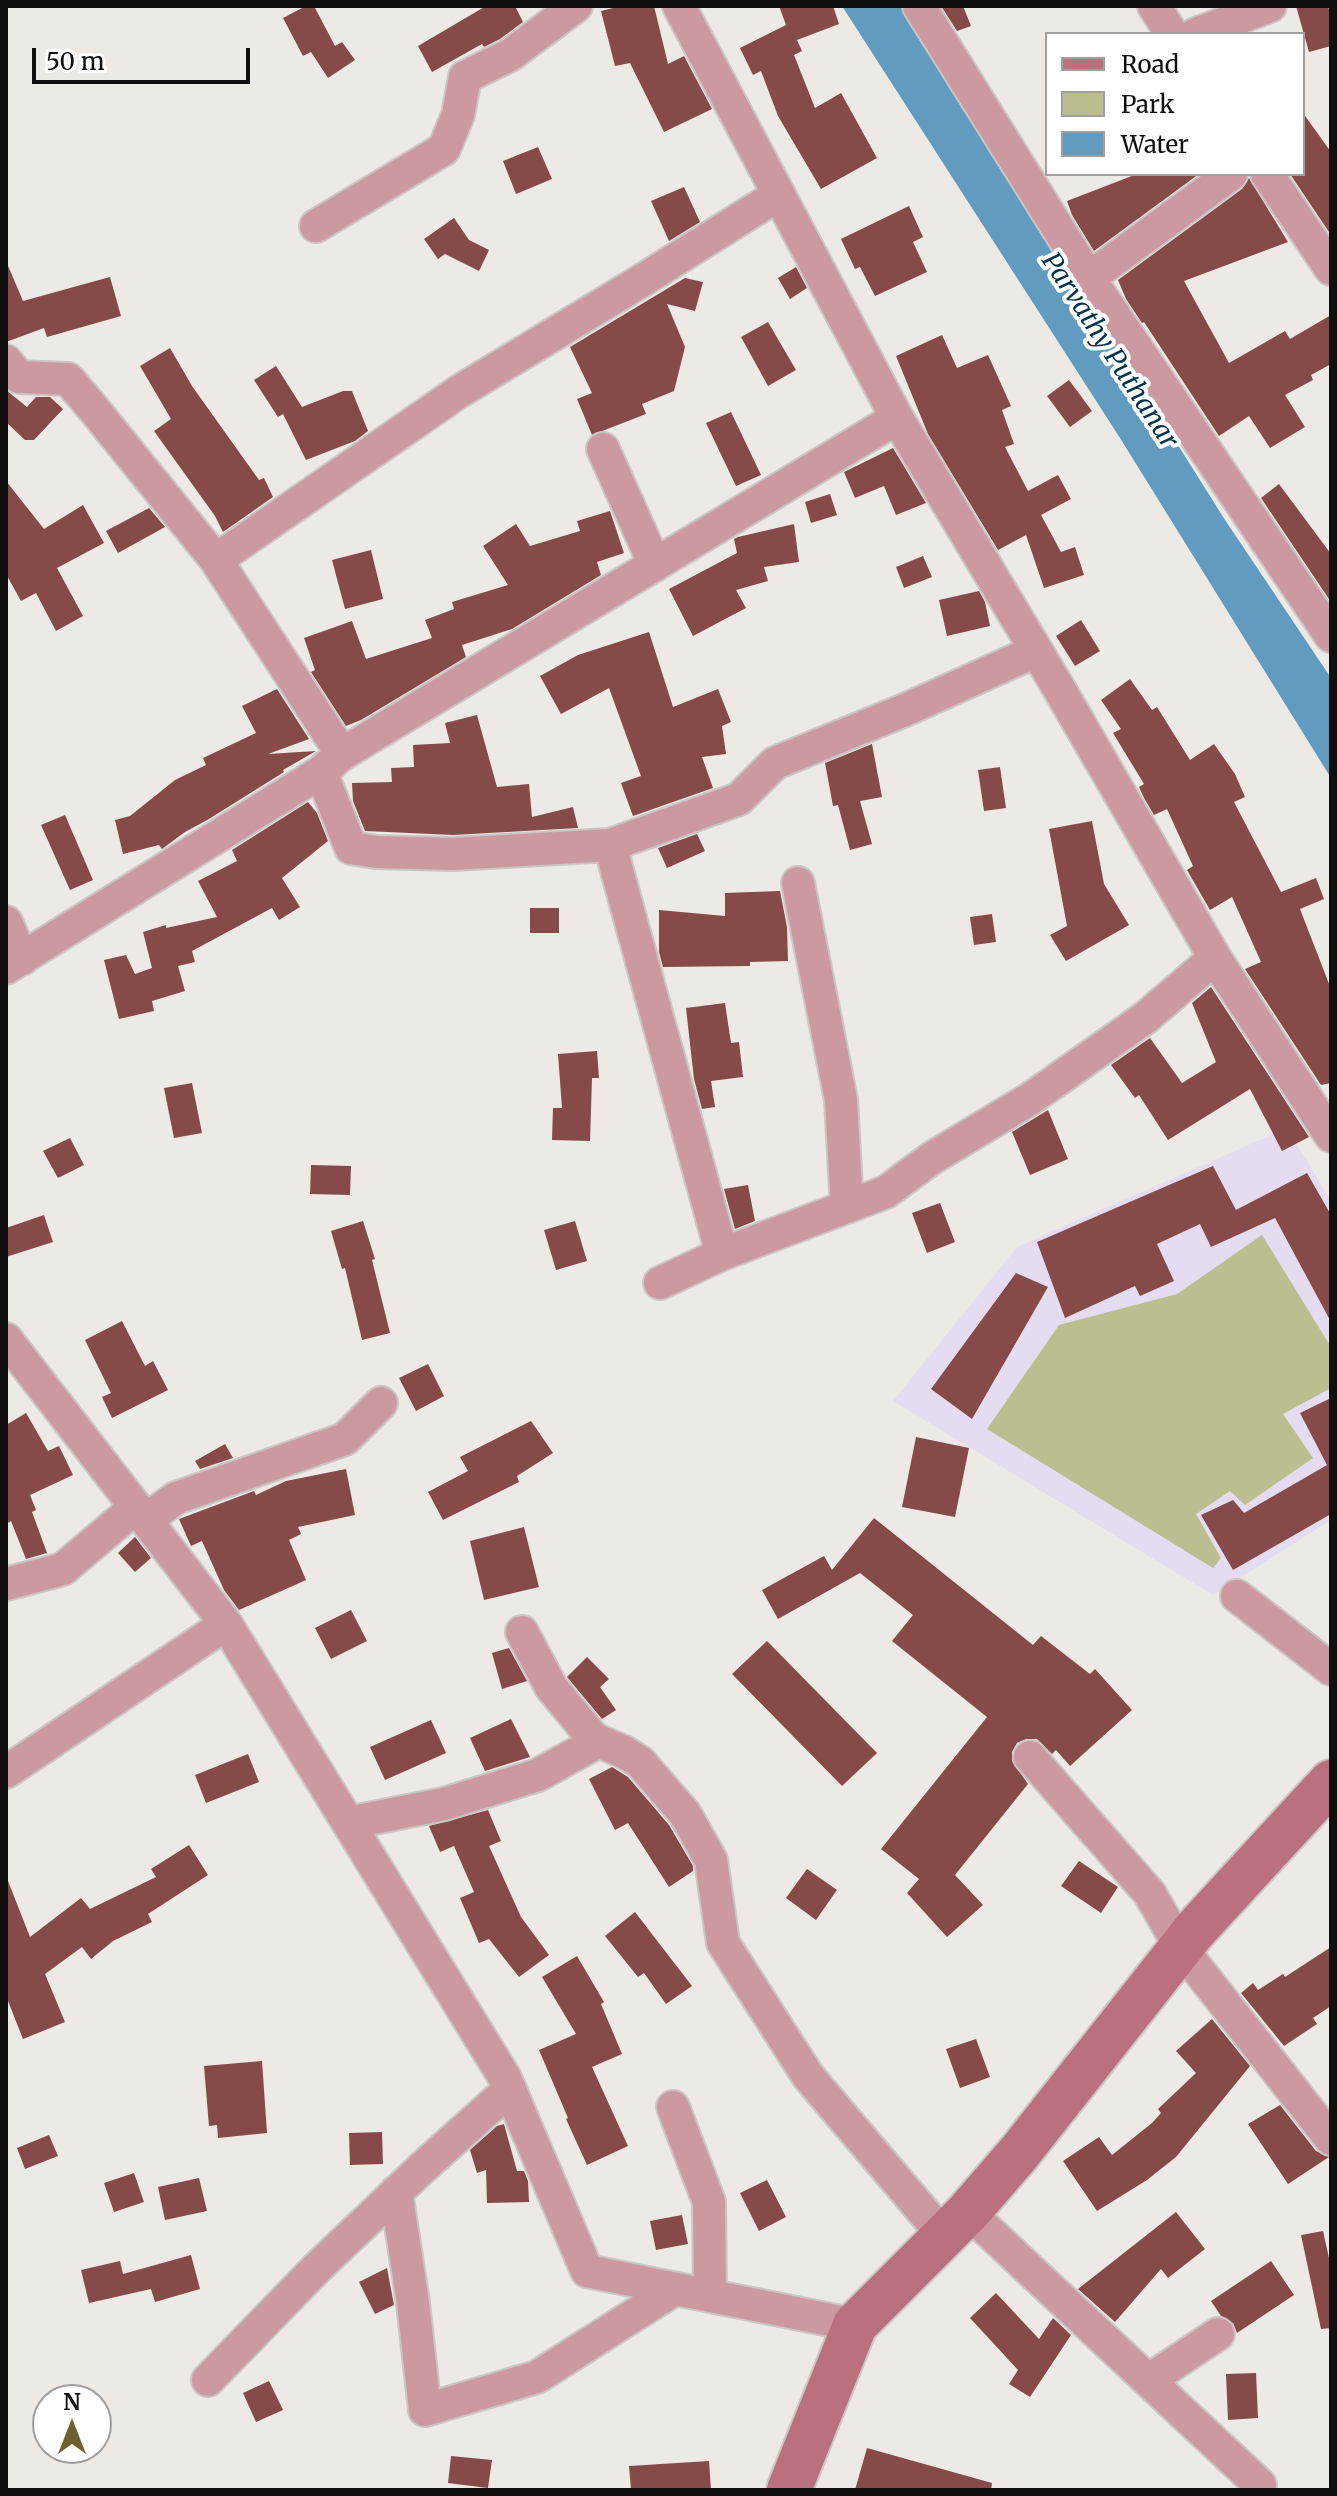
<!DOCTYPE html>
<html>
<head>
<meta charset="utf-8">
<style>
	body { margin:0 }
	#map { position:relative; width:1337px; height:2496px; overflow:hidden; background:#ede9e5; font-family:Merriweather,serif }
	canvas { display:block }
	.frame { position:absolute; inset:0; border:8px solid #110f0e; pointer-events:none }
	.legend { position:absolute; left:1045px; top:32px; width:260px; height:144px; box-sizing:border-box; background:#fff; border:2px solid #a09f9f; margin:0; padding:10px 14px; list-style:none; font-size:24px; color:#110f0e }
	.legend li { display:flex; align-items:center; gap:16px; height:40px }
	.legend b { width:40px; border:2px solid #a09f9f }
	.north { position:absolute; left:32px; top:2384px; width:80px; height:80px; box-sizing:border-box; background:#fff; border:2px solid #a09f9f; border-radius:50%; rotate:0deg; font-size:22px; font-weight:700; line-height:32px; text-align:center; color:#110f0e }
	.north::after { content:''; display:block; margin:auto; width:28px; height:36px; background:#6f612f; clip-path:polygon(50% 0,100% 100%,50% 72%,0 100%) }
	.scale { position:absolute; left:32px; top:48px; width:218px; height:36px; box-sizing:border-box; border:4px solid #110f0e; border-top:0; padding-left:10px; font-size:24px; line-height:28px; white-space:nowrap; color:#110f0e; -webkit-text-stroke:6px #fff; paint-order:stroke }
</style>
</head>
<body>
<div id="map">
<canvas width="1337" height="2496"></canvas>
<div class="frame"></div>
<ul class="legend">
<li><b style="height:10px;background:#bb717d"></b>Road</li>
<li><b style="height:22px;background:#bcbe90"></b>Park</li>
<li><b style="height:22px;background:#619bbf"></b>Water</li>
</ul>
<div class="north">N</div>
<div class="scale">50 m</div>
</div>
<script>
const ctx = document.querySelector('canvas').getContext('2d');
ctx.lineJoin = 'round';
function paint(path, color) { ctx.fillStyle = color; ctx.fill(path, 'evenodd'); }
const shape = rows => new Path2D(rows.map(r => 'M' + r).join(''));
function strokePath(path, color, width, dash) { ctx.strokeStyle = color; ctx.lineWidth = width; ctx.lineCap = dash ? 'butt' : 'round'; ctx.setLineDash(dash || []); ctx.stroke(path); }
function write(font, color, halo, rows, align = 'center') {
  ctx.font = font + ' Merriweather,serif'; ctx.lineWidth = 8; ctx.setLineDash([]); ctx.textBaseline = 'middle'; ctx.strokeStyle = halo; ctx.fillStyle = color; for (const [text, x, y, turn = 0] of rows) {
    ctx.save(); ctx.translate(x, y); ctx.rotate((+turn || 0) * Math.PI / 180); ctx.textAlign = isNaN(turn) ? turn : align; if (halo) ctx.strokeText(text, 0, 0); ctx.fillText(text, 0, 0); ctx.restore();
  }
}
paint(shape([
	[1287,1128,1331,1201,1331,1520,1213,1595,893,1401,1017,1247]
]), '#e5dcf1');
paint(shape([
	[1262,1235,1331,1347,1331,1388,1283,1414,1313,1458,1245,1505,1230,1491,1196,1514,1221,1558,1213,1568,987,1429,1059,1325,1177,1294]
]), '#bcbe90');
paint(shape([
	[842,6,902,6,1225,520,1331,678,1331,778,1120,438]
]), '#619bbf');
paint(shape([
	[306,6,314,6,335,46,342,42,355,60,328,78,311,52,303,56,283,18],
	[486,6,515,6,523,22,500,39,484,47,482,44,432,72,418,46],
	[621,6,654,6,668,64,684,56,712,109,664,132,630,63,615,66,601,11],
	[779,6,833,6,839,24,797,40,802,51,794,55,815,108,841,93,877,158,821,189,778,116,761,71,753,75,740,48,786,25],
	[941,6,963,6,971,26,957,31],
	[1296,6,1328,6,1331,17,1331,46,1309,52],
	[1303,113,1331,152,1331,235,1290,174,1303,174],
	[538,147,552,179,516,194,503,161],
	[1137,174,1199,174,1094,251,1072,215,1067,201],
	[1249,178,1288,242,1184,281,1229,363,1285,331,1290,339,1331,315,1331,364,1311,375,1313,380,1285,395,1305,427,1270,448,1249,416,1219,436,1144,322,1142,323,1126,299,1118,280,1242,189],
	[684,187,700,222,669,241,651,201],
	[909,206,923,237,913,242,927,272,875,296,860,267,855,269,841,239],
	[454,218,469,240,489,250,479,271,445,254,438,259,424,239],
	[6,261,23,301,110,277,121,316,47,337,44,328,6,342],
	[796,267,807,288,790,299,778,278],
	[685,278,703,282,695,311,667,304,685,347,674,391,642,404,646,414,592,435,577,399,592,393,570,347],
	[768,322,796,370,768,386,741,337],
	[942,335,957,368,988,355,1011,406,1002,410,1014,444,1005,447,1028,491,1058,475,1071,499,1041,515,1061,552,1075,547,1084,575,1044,588,1026,535,998,550,928,434,896,356],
	[170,348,192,386,259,480,264,478,273,497,223,532,215,516,154,431,171,419,140,366],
	[276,366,302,407,343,391,352,391,368,431,355,441,306,460,283,414,278,417,254,380],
	[1069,380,1092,411,1070,427,1047,396],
	[6,390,27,407,36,397,50,397,63,409,34,440,25,440,6,422],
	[731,412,761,475,736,486,706,423],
	[893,448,926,503,896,515,884,486,855,498,844,472],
	[6,481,44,529,83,505,104,543,57,568,83,616,56,631,36,593,21,601,6,574],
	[1279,484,1331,554,1331,602,1261,498],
	[830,494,837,515,811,523,805,502],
	[149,508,165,527,118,553,106,531],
	[610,511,624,553,597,562,601,575,512,629,462,645,466,657,361,720,346,726,311,672,315,670,304,638,352,621,366,659,432,638,425,620,454,609,452,602,508,585,483,546,516,524,530,546,580,531,577,521],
	[794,524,799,562,764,567,768,581,736,590,746,608,693,636,669,589,737,553,734,539,738,537],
	[371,550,383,599,345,609,332,560],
	[923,556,932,577,904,588,896,567],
	[979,591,985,602,990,626,947,636,939,600],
	[1081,620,1100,651,1075,666,1056,636],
	[649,632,673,707,718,689,731,722,722,726,726,754,702,757,713,788,633,816,621,783,641,776,609,688,561,714,540,676,578,655],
	[1130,679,1152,710,1157,707,1190,760,1214,744,1235,774,1245,797,1234,802,1281,892,1316,878,1324,899,1300,909,1331,989,1331,1083,1321,1085,1245,969,1261,962,1232,897,1210,910,1187,870,1193,866,1167,809,1154,815,1144,798,1139,787,1144,784,1113,733,1121,729,1101,700],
	[277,689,309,739,268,754,316,751,283,770,284,772,209,819,185,832,162,849,159,845,123,854,115,820,130,816,175,780,206,765,203,758,256,733,242,706],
	[477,715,497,787,529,784,532,817,573,807,578,828,453,835,365,831,353,801,352,783,392,782,391,768,414,767,413,745,450,743,445,723],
	[872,744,882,797,860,801,872,844,850,850,838,805,833,806,825,763],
	[1000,767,1006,808,984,811,978,770],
	[308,802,317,813,328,841,282,878,300,907,279,920,272,908,192,951,195,962,178,966,185,991,152,1001,154,1011,119,1019,104,960,126,955,135,974,152,968,143,932,166,925,166,928,217,917,198,881,237,861,232,850],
	[65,815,93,880,70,890,41,825],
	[1092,821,1104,884,1129,925,1066,961,1050,935,1067,926,1049,829],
	[697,834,705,851,667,868,658,848],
	[780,891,787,927,788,961,750,962,750,966,663,967,659,952,659,910,725,916,725,893],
	[530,908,559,908,559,933,530,933],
	[992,914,996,942,974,945,970,917],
	[1211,987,1309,1137,1282,1151,1250,1089,1168,1140,1139,1095,1135,1098,1111,1065,1150,1038,1182,1083,1216,1062,1192,1003],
	[725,1003,731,1043,739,1042,743,1077,711,1081,715,1107,702,1109,694,1079,686,1008],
	[597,1051,599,1078,592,1078,590,1141,552,1140,553,1108,562,1108,558,1054],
	[192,1083,202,1133,174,1138,164,1088],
	[1048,1110,1068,1159,1030,1175,1012,1132],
	[70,1138,84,1165,58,1178,43,1151],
	[311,1165,351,1166,350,1195,310,1194],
	[1213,1166,1236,1210,1307,1173,1331,1215,1331,1322,1275,1218,1211,1247,1200,1224,1157,1244,1174,1281,1140,1296,1135,1286,1065,1318,1037,1242],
	[748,1185,755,1221,735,1229,724,1189],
	[940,1203,955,1242,927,1253,912,1213],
	[44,1215,53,1242,6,1257,6,1228],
	[363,1221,375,1259,372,1260,390,1333,362,1340,345,1268,342,1269,331,1231],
	[575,1221,587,1261,556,1270,544,1230],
	[1016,1273,1048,1287,972,1419,931,1389],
	[122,1321,145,1366,153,1361,168,1390,112,1418,102,1397,111,1393,85,1340],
	[428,1364,444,1396,416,1411,399,1378],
	[1331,1398,1331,1514,1233,1570,1201,1515,1233,1500,1244,1513,1327,1465,1300,1413],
	[26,1413,48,1451,59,1446,73,1475,30,1495,36,1510,32,1512,47,1553,26,1559,11,1521,6,1524,6,1425],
	[531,1421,553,1453,517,1476,519,1482,443,1520,428,1492,468,1471,460,1457],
	[916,1437,969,1448,955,1517,902,1507],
	[225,1444,233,1458,200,1469,195,1461],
	[346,1469,355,1515,298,1527,301,1534,289,1540,306,1580,239,1610,224,1590,202,1541,191,1546,179,1519,254,1491,256,1495,286,1481],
	[874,1518,1033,1645,1041,1636,1090,1674,1095,1669,1132,1710,1070,1766,1056,1750,1052,1754,1037,1739,1026,1739,1017,1743,1012,1752,1012,1761,1028,1784,955,1875,983,1905,947,1937,907,1893,919,1879,881,1849,987,1717,892,1641,913,1615,860,1573,778,1619,762,1590,824,1556,832,1570],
	[524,1527,539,1587,484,1600,470,1541],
	[135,1537,151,1558,135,1572,118,1553],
	[351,1610,367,1641,331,1659,315,1628],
	[767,1641,877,1753,842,1786,732,1674],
	[509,1648,527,1681,502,1689,492,1653],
	[587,1657,609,1679,600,1687,616,1710,602,1719,567,1677],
	[511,1719,530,1757,485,1771,470,1738],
	[431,1720,446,1753,385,1780,370,1747],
	[248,1754,259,1782,206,1803,195,1775],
	[612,1767,628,1777,669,1825,693,1866,693,1871,669,1887,628,1823,615,1830,589,1779],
	[488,1810,501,1841,489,1846,521,1917,549,1955,519,1977,489,1939,479,1943,460,1898,474,1892,454,1846,440,1852,429,1826],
	[189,1845,208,1875,148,1914,152,1922,113,1941,91,1959,82,1947,45,1974,65,2022,23,2039,6,1996,6,1881,8,1881,30,1937,81,1898,90,1909,156,1877,151,1869],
	[1079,1861,1118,1887,1101,1913,1061,1886],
	[807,1869,837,1890,816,1920,786,1898],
	[635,1912,692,1986,666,2004,644,1973,638,1977,605,1936],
	[1331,1947,1331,2006,1313,2018,1317,2024,1284,2046,1241,1993,1253,1983,1258,1990,1283,1974,1285,1977],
	[577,1956,604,2002,601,2004,622,2054,592,2067,628,2146,587,2165,566,2119,568,2118,539,2050,576,2034,542,1977],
	[1212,2019,1250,2066,1176,2157,1147,2180,1097,2211,1063,2161,1099,2137,1112,2155,1152,2123,1161,2113,1158,2109,1196,2073,1176,2051],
	[976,2039,990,2077,960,2088,946,2049],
	[262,2061,267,2133,218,2138,217,2125,209,2126,204,2066],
	[1280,2105,1316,2151,1329,2157,1288,2184,1248,2124],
	[504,2124,517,2171,524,2171,528,2181,529,2202,487,2203,486,2170,477,2173,470,2150,497,2126],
	[382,2132,383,2164,350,2165,349,2133],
	[49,2135,58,2156,25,2169,17,2148],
	[134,2173,144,2202,114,2212,104,2183],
	[199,2178,207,2211,165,2220,158,2187],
	[767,2180,786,2217,759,2231,740,2193],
	[1176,2212,1205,2249,1168,2278,1161,2269,1115,2322,1078,2289],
	[682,2215,688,2244,656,2250,650,2221],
	[1323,2231,1331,2267,1331,2328,1321,2329,1301,2235],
	[191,2255,200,2289,155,2302,151,2289,89,2303,81,2270,120,2261,123,2274],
	[1271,2261,1294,2295,1237,2333,1233,2323,1221,2316,1211,2301],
	[387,2268,394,2305,375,2314,359,2282],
	[996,2293,1039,2339,1053,2318,1071,2335,1030,2397,1009,2384,1018,2370,970,2318],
	[1256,2373,1258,2418,1228,2420,1226,2374],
	[269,2381,283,2410,256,2422,243,2393],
	[867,2448,992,2483,991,2490,855,2490],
	[451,2456,492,2460,488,2488,448,2483],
	[709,2461,711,2490,631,2490,629,2466]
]), '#864b48');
const minor = shape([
	[679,6,897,418,1061,692,1215,958,1331,1136],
	[919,6,1089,278,1331,636],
	[1154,6,1172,34],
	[1196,34,1270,6],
	[1267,174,1331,269],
	[316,226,444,149,458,115,465,77,510,55,576,6],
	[1089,278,1231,174],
	[6,361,19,377,68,379,92,407,216,560,342,754],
	[603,449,655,565],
	[216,560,460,391,638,283,778,195],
	[321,772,351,848,376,852,453,854,610,845,739,799,775,763,905,710,1036,651],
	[610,845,722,1254],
	[798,883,841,1100,847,1207],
	[6,922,22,959],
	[6,968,321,772,342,754,897,418],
	[660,1283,722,1254,886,1192,932,1158,1030,1099,1145,1018,1215,958],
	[6,1339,226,1624,505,2078,587,2271,855,2325],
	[146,1520,176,1498,345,1439,381,1403],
	[6,1584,63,1569,136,1507],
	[1237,1596,1331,1669],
	[522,1632,551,1687,594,1739,624,1752,640,1762,685,1814,711,1860,723,1943,808,2076,944,2236],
	[1030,1757,1150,1894,1181,1948,1331,2139],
	[6,1772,226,1624],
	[348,1823,444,1804,538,1775,599,1741],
	[673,2107,709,2202,710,2296],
	[396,2192,413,2303,425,2410,537,2377,675,2289],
	[968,2212,1260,2485],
	[208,2380,316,2269,421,2169,510,2089],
	[1149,2380,1218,2334]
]);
const secondary = shape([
	[789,2490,855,2325,968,2212,1019,2153,1194,1931,1331,1782]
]);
strokePath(minor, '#cac6c3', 36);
strokePath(secondary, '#cac6c3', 48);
strokePath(minor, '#cd99a1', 32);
strokePath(secondary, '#bb717d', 44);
write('italic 26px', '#00344d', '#fff', [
	["Parvathy Puthanar",1109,351,57]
]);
</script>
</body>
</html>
